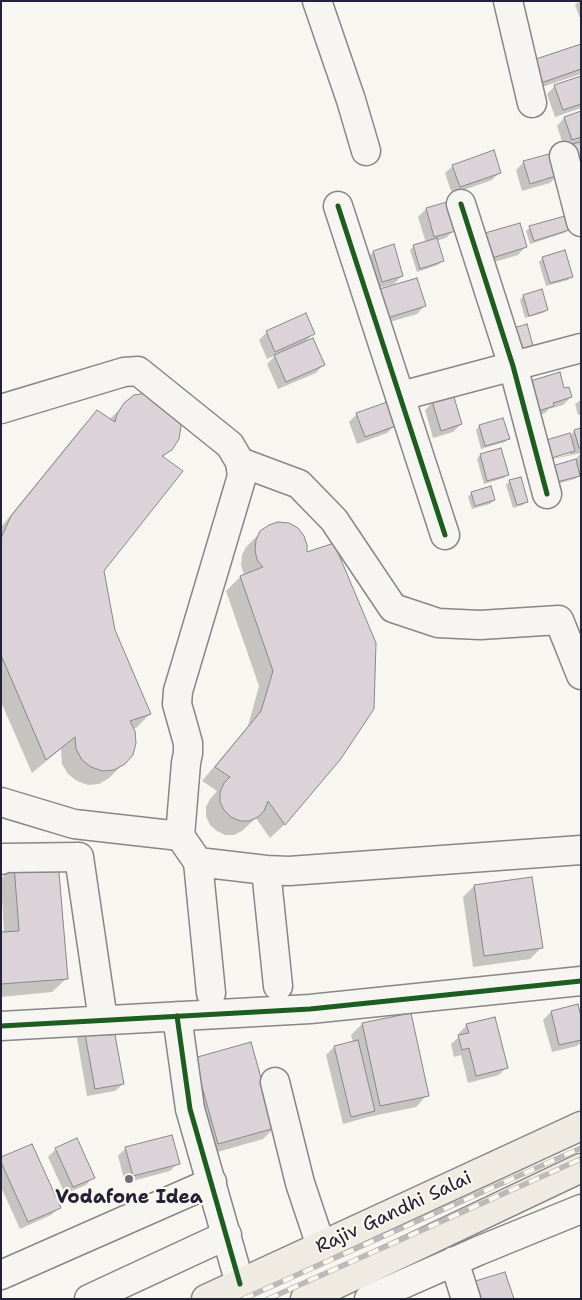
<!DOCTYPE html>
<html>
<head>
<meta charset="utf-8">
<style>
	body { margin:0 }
	#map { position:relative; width:582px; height:1300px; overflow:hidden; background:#f8f6f0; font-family:"Shantell Sans",sans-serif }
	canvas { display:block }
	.frame { position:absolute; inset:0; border:2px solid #22223b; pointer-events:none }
</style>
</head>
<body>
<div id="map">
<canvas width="582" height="1300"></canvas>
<div class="frame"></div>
</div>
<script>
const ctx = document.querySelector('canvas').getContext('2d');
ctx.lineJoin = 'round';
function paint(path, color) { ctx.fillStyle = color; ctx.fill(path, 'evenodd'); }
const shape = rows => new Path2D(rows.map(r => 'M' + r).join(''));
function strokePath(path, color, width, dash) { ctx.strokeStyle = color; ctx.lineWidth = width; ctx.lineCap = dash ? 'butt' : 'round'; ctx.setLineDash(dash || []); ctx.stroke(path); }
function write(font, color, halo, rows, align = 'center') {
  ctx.font = font + ' "Shantell Sans",sans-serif'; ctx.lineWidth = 4.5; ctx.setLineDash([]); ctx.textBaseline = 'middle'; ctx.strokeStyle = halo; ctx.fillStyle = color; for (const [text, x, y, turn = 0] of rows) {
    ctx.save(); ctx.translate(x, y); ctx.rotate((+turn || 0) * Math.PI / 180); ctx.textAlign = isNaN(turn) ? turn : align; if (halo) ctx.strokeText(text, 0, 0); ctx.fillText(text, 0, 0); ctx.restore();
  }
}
paint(shape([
	[579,1,581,1,581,21,575,5],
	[581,46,581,74,533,90],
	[581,77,581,108,555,117,547,94,555,86],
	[581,113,581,176,573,144,564,147,557,126,564,118],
	[524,162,558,175,550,183,522,191,516,170],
	[453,166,500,172,492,180,452,194,445,173],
	[446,203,454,230,446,238,436,241,442,261,438,265,417,272,410,250,414,246,426,243,418,217,426,209],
	[519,225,525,247,518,255,484,265,478,242,485,235],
	[530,228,568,230,564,233,530,244,526,231],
	[373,252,402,276,394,284,374,289,366,260],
	[543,258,571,276,568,280,546,286,539,262],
	[376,292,424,306,417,314,376,326],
	[523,296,547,310,543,313,525,318,520,300],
	[305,315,313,334,305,342,323,365,316,373,278,389,267,364,276,355,267,359,259,340,267,332],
	[564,390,571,397,563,405,549,409,545,413,525,420],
	[581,400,581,414,578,415,575,404],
	[433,402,461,424,453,432,433,438,425,410],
	[125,404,171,449,162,458,103,570,113,630,150,714,136,728,132,729,124,763,109,778,99,784,88,785,77,781,68,774,62,764,61,749,32,773,1,702,1,527,83,426,97,412,109,420],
	[357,414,395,425,387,433,357,444,349,422],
	[503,419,508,438,505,442,481,449,476,430,479,426],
	[581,430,581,474,575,479,553,485,581,453,544,461,570,454,570,436,574,431],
	[500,450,507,474,504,478,484,484,477,459,480,455],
	[510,481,527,501,523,505,513,508,506,485],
	[472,493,494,500,490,504,472,509,468,497],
	[261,532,339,759,284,825,270,838,256,818,242,831,234,835,225,835,217,831,210,825,206,816,206,807,210,799,217,791,202,781,248,726,259,686,226,591,240,577,244,575,241,565,242,555,246,547],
	[14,866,67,978,52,992,1,997,1,934,4,933,1,879],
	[474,886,541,948,530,959,473,967,463,897],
	[577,1005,581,1022,581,1042,577,1046,552,1052,543,1020,551,1012],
	[362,1024,427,1095,416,1107,368,1117,343,1124,326,1055,334,1047,353,1043,351,1035],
	[467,1025,507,1067,499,1075,468,1083,461,1055,454,1057,451,1044,460,1036,459,1033],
	[85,1030,123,1084,115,1091,87,1096,77,1038],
	[195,1059,274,1128,263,1139,207,1155],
	[126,1148,178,1163,170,1171,125,1183,118,1156],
	[56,1149,93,1177,86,1185,65,1194,48,1157],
	[1,1159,59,1208,51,1215,20,1229,1,1187]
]), '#0003');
const building = shape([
	[581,44,581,69,541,83,533,60,581,44],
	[581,76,581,104,563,110,554,85,581,76],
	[581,111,581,137,572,140,564,117,581,111],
	[581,142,581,172,579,172,571,144,581,142],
	[494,150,501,173,460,187,452,165,494,150],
	[553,153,559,175,530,184,523,161,553,153],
	[447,202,456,231,434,237,426,208,447,202],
	[565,216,569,230,534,241,529,226,565,216],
	[520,223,527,247,492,258,485,233,520,223],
	[437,238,444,261,420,269,413,245,437,238],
	[394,244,403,276,382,282,373,251,394,244],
	[565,250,573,277,550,283,542,257,565,250],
	[417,278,426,306,384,319,376,290,417,278],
	[542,289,548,310,529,316,523,295,542,289],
	[306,313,315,334,275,352,266,331,306,313],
	[527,324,534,349,515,354,507,330,527,324],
	[313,338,325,365,286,382,274,355,313,338],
	[560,372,564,388,569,387,572,397,553,403,554,406,532,413,524,383,560,372],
	[147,393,178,413,181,426,179,439,172,450,162,456,183,471,104,571,115,630,151,714,130,721,135,731,136,743,133,755,125,764,114,770,103,771,91,767,82,760,76,749,75,737,46,760,1,655,1,538,11,516,97,410,115,422,117,414,124,403,134,395,147,393],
	[453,394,462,424,441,431,432,401,453,394],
	[387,402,396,426,365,437,356,413,387,402],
	[503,418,510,439,485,446,479,425,503,418],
	[581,428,581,448,579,448,574,430,581,428],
	[570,433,575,451,548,459,543,441,570,433],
	[501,448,509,475,487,481,480,454,501,448],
	[576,459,580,476,557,482,552,466,576,459],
	[521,477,528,502,517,505,509,480,521,477],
	[491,486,495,500,475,506,471,492,491,486],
	[278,522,289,523,298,528,304,536,307,545,307,552,334,543,376,643,374,709,340,760,285,825,268,801,264,811,258,817,249,821,240,821,231,817,224,810,220,802,220,792,224,783,230,777,215,767,261,711,273,671,240,576,263,567,257,560,255,550,256,540,260,531,269,525,278,522],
	[58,861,68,979,1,984,1,932,19,931,14,865,58,861],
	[532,877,543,948,484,956,474,885,532,877],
	[578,1004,581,1017,581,1040,559,1045,551,1011,578,1004],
	[411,1013,429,1096,380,1106,362,1023,411,1013],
	[495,1017,508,1068,476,1076,469,1048,462,1050,458,1035,469,1033,466,1024,495,1017],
	[113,1024,124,1084,95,1089,84,1029,113,1024],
	[358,1040,375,1111,351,1117,334,1046,358,1040],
	[251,1042,275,1128,218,1144,194,1058,251,1042],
	[172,1135,180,1164,133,1176,125,1147,172,1135],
	[77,1138,95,1178,73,1187,55,1148,77,1138],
	[32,1144,61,1208,28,1222,1,1162,1,1157,32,1144],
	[505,1272,514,1299,463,1299,459,1286,505,1272]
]);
paint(building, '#dbd3d8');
strokePath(building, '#878688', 1);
const minor = shape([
	[317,1,351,100,366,151],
	[508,1,532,103],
	[564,156,581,222],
	[461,204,513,366,547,494],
	[338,206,445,535],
	[401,396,581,348],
	[1,409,124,372,138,371,230,445,240,462,242,476,178,691,177,704,188,743,188,753,186,763,180,836],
	[240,462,299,484,334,520,393,608,438,623,480,625,559,620,581,675],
	[1,802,74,824,180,836,198,862,266,870,289,871,581,850],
	[1,860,3,858,79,857,103,1020],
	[198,862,211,993],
	[266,870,278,986],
	[177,1016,190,1109,240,1284],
	[1,1026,310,1009,581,981],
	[275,1082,300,1183,321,1246],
	[454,1261,466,1299],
	[1,1275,212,1182],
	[89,1299,227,1235],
	[369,1299,478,1251,581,1209]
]);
const major = shape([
	[206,1299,581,1126],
	[305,1299,581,1168]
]);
strokePath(minor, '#878688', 31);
strokePath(major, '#878688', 31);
strokePath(minor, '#f6f5f1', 28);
strokePath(major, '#efeae2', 28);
const rail = shape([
	[243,1299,581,1148],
	[268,1299,581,1159]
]);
strokePath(rail, '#bcbab9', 5.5);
strokePath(rail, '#fbf7ec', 4, [11]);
strokePath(shape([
	[461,204,513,366,547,494],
	[338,206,445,535],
	[177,1016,190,1109,240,1284],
	[1,1026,310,1009,581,981]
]), '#1b5e20', 5);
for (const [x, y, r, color] of [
	[129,1179,5,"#6d6c7a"]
]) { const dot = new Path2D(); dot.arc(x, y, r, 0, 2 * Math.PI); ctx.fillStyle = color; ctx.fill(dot); strokePath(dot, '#fbf7ec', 2); }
write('bold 19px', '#22223b', '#fbf7ec', [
	["Vodafone Idea",129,1198]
]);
write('19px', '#22223b', '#fbf7ec', [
	["Rajiv Gandhi Salai",394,1213,-25]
]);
</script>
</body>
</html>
